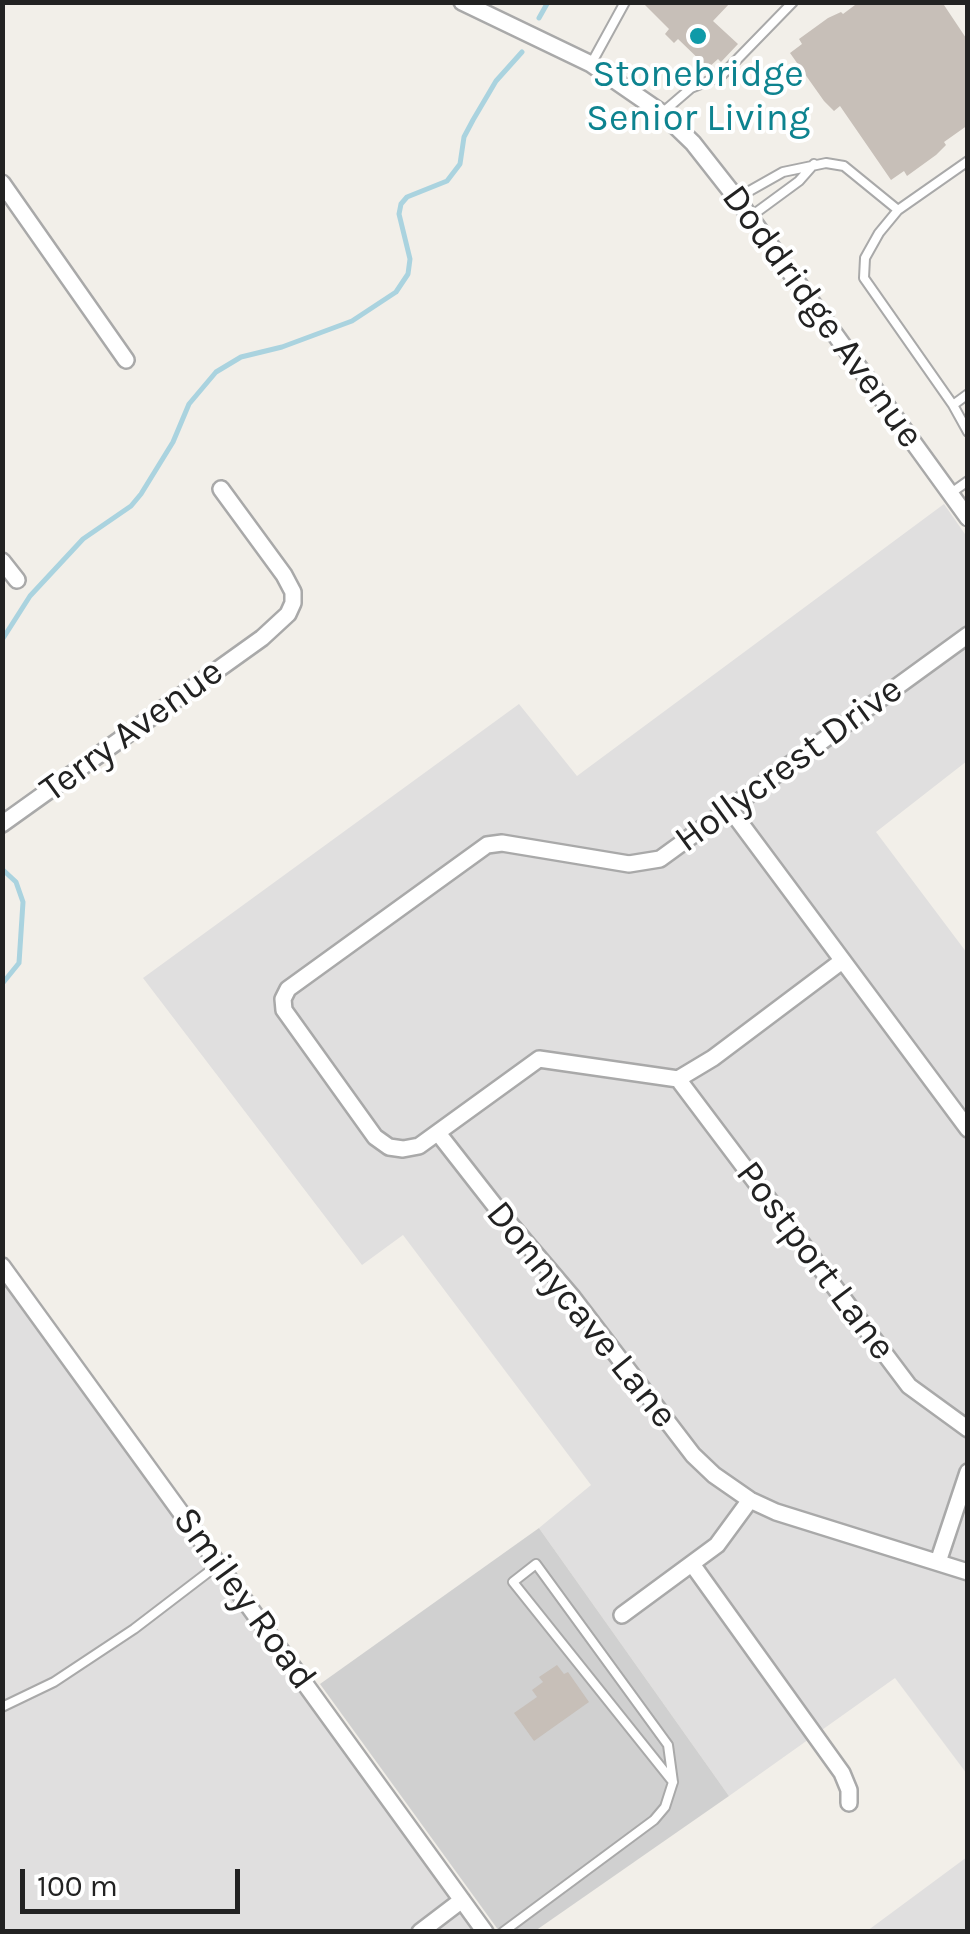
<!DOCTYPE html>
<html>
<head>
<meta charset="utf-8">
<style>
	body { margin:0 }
	#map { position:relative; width:970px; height:1934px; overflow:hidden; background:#f2efe9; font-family:Karla,sans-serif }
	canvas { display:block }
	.frame { position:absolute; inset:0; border:5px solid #222; pointer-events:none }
	.scale { position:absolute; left:20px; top:1869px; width:220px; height:45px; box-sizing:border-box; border:5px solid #222; border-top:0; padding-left:12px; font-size:30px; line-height:35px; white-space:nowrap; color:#222; -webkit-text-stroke:8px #fff; paint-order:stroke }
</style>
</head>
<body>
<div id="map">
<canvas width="970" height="1934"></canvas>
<div class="frame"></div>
<div class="scale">100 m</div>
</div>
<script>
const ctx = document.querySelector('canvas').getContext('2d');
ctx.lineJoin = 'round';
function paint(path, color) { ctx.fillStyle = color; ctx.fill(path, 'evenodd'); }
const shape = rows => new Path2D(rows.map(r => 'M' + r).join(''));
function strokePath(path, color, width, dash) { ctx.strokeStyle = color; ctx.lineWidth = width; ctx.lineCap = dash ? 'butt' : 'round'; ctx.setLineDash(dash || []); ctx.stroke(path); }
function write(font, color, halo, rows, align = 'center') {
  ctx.font = font + ' Karla,sans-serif'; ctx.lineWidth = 8; ctx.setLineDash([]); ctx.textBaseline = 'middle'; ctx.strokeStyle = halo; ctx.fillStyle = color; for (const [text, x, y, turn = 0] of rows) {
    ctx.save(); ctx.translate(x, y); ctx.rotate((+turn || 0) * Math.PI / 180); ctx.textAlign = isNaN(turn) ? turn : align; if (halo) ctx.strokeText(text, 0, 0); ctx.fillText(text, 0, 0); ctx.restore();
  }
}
paint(shape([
	[944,504,967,537,967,761,876,832,967,953,967,1774,895,1678,729,1796,539,1528,591,1485,403,1235,362,1265,143,978,519,704,577,776],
	[3,1279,475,1931,3,1931],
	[967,1857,967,1931,867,1931]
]), '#e0dfdf');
paint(shape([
	[539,1528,729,1796,535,1931,499,1931,320,1684]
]), '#d0d0d0');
strokePath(shape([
	[539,18,548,2],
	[2,640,30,596,83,539,131,506,141,494,173,442,189,404,216,372,241,357,282,347,352,321,396,292,408,274,410,259,399,214,401,204,407,197,447,181,460,164,464,137,473,120,496,81,522,52],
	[2,869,16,882,23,902,19,963,2,984]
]), '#aad3df', 5);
paint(shape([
	[642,2,731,2,713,21,738,44,721,62,718,59,708,68,678,39,674,43,665,34,669,29],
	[859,2,942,2,968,41,968,125,944,142,946,145,936,155,907,176,904,171,891,180,840,106,834,111,824,101,790,53,802,44,799,39,828,18,841,12,843,14],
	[557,1665,564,1674,568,1672,589,1702,534,1741,514,1713,537,1697,532,1690,543,1682,539,1677]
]), '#c7bfb8');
const service = shape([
	[591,64,625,2],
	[662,113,691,88,721,76,793,2],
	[737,198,783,172,826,163,844,166,898,210,968,161],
	[898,210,879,233,865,258,864,278,953,405,968,432],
	[750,217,799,181,814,164],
	[953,405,968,394],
	[951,493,968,481],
	[2,1707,54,1682,134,1629,219,1564],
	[503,1932,654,1820,665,1807,673,1782,668,1745,536,1564,513,1582,673,1782]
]);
const minor = shape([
	[462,2,591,64,662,113,693,143,737,199,968,518],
	[2,183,126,360],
	[2,561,17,580],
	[730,809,968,1129],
	[2,824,262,638,288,614,293,603,293,592,284,575,221,489],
	[842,961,713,1058,678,1079,539,1059,419,1146,403,1149,389,1147,375,1137,284,1010,283,999,288,989,487,845,502,843,629,864,660,859,968,635],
	[678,1079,909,1386,968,1429],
	[438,1133,499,1211,573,1298,693,1455,714,1475,750,1500,776,1512,968,1572],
	[2,1266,485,1932],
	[938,1562,968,1472],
	[692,1564,842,1773,849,1790,849,1803],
	[622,1615,717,1545,750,1500],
	[420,1932,462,1900]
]);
strokePath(service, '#a9a9a9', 12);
strokePath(minor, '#a9a9a9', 20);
strokePath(service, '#fff', 8);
strokePath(minor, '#fff', 15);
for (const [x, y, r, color] of [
	[698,36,10,"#0f9aa8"]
]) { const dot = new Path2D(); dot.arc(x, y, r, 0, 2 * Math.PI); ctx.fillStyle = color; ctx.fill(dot); strokePath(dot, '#fff', 4); }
write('38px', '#0d838f', '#fff', [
	["Stonebridge",698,75],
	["Senior Living",698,119]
]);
write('38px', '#222', '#fff', [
	["Doddridge Avenue",822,317,54],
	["Terry Avenue",132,731,-36],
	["Hollycrest Drive",789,765,-36],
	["Postport Lane",815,1261,53],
	["Donnycave Lane",581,1315,51],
	["Smiley Road",244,1599,54]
]);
</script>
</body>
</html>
